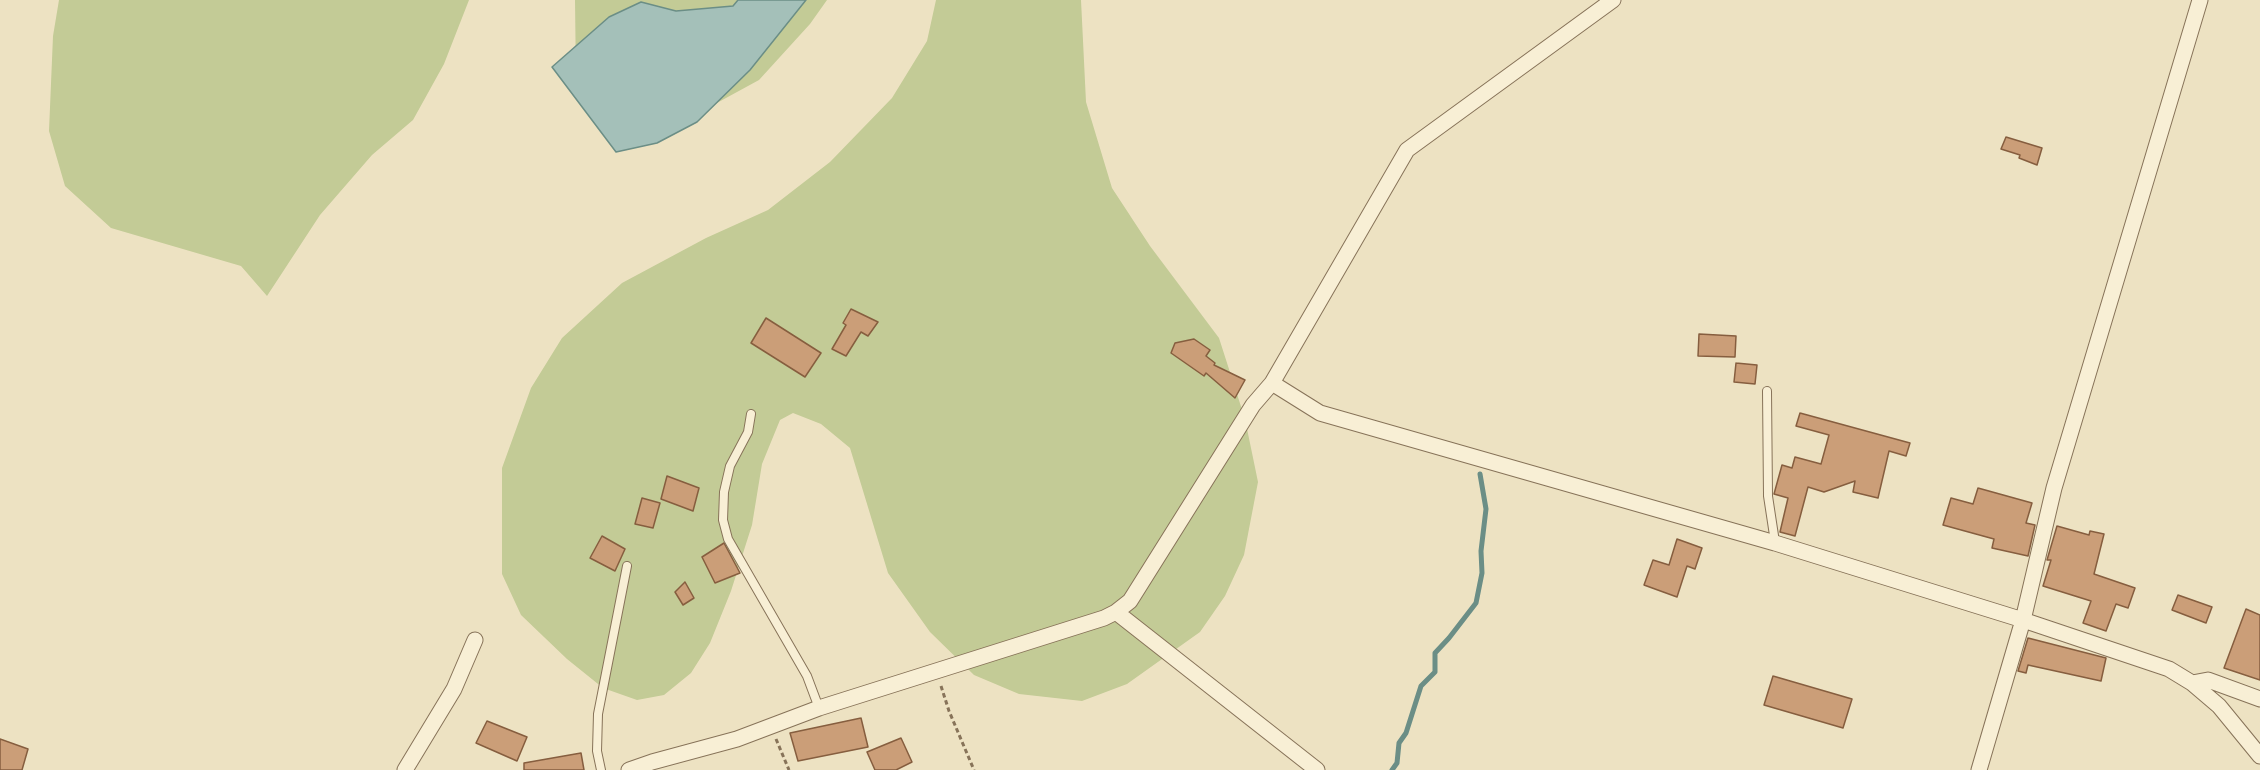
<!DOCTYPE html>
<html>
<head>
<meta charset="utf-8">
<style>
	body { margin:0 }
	canvas { display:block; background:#ede2c2 }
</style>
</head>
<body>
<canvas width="2260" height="770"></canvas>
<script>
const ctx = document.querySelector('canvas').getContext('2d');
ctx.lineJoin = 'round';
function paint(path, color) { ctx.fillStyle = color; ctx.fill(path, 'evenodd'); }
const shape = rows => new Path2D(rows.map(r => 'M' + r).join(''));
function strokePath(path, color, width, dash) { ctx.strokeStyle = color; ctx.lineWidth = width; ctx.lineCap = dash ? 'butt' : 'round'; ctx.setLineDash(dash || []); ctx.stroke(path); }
paint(shape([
	[59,0,469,0,444,64,413,120,372,155,320,215,267,296,241,266,111,228,65,186,49,131,53,36],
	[575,0,827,0,810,24,759,80,682,122,606,132,590,118,576,82],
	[936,0,1081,0,1086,102,1112,188,1150,246,1219,338,1245,419,1258,482,1244,555,1225,596,1200,632,1127,684,1082,701,1019,694,974,675,930,632,888,573,850,448,821,424,793,413,780,420,762,464,752,525,731,591,710,643,691,673,664,695,637,700,603,688,567,659,521,615,502,574,502,468,531,388,562,338,622,283,706,238,768,210,830,162,892,98,927,41]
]), '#c3cb96');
const water = shape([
	[738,0,806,0,750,70,697,122,657,143,616,152,552,67,609,17,641,2,676,11,733,6,738,0]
]);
paint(water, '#a4c0b9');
strokePath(water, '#6b8e86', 1.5);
strokePath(shape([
	[1392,770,1397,763,1399,743,1406,733,1421,686,1435,672,1435,653,1449,638,1476,603,1482,573,1481,551,1486,509,1480,474]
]), '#6b8e86', 5);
const building = shape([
	[2006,137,2042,148,2037,165,2019,158,2020,155,2001,149,2006,137],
	[851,309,878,322,868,336,861,332,846,356,832,349,846,325,843,323,851,309],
	[766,318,821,353,805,377,751,343,766,318],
	[1699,334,1736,336,1735,357,1698,356,1699,334],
	[1194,339,1210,350,1206,356,1215,363,1214,365,1245,380,1235,398,1206,373,1204,376,1171,353,1175,343,1194,339],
	[1736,363,1757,365,1755,384,1734,382,1736,363],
	[1800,413,1910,443,1906,456,1889,451,1878,498,1853,492,1855,481,1824,492,1808,487,1795,536,1780,532,1788,498,1774,494,1782,465,1792,468,1795,457,1821,464,1829,435,1796,426,1800,413],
	[667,476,699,488,693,511,661,499,667,476],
	[1978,488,2032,503,2026,523,2035,525,2028,556,1992,548,1994,539,1943,525,1951,498,1973,504,1978,488],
	[642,498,660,503,653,528,635,524,642,498],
	[2057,526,2089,535,2090,531,2104,534,2094,574,2135,588,2128,608,2116,604,2106,631,2083,623,2091,601,2043,586,2051,560,2047,560,2057,526],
	[602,536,625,549,615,571,590,558,602,536],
	[1677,539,1702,548,1695,569,1687,566,1677,597,1644,585,1653,560,1669,565,1677,539],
	[724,543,740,573,715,583,702,557,724,543],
	[685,582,694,598,683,605,675,592,685,582],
	[2178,595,2212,607,2206,623,2172,610,2178,595],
	[2246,609,2260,615,2260,680,2224,668,2246,609],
	[2028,638,2106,658,2101,681,2028,665,2026,673,2018,671,2028,638],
	[1773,676,1852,699,1843,728,1764,705,1773,676],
	[861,718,868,747,798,761,790,733,861,718],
	[487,721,527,737,517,761,476,743,487,721],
	[901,738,912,762,896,770,875,770,867,752,901,738],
	[0,739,28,749,22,770,0,770,0,739],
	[581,753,584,770,524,770,524,763,581,753]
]);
paint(building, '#cb9e78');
strokePath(building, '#865e3f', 1.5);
const lane = shape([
	[1767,391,1768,496,1775,542],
	[751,414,748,432,730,466,724,492,723,520,728,539,807,676,819,708],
	[601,770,597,751,598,714,627,566]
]);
const street = shape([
	[1272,383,1320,413,1775,543,2023,620,2169,669,2192,683,2219,706,2260,756],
	[1116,612,1317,770],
	[2192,683,2208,680,2260,699],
	[405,770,454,689,475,640],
	[629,770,652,762,737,739,819,708,1104,618,1116,612,1130,601,1253,405,1272,383,1407,150,1613,0],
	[1979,770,2023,620,2054,488,2200,0]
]);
strokePath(lane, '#877359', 10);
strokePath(street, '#877359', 17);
strokePath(shape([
	[941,686,949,711,974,770],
	[776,739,789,770]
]), '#877359', 3, [4.5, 3]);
strokePath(lane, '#f8efd5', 8);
strokePath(street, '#f8efd5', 15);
</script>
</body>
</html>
